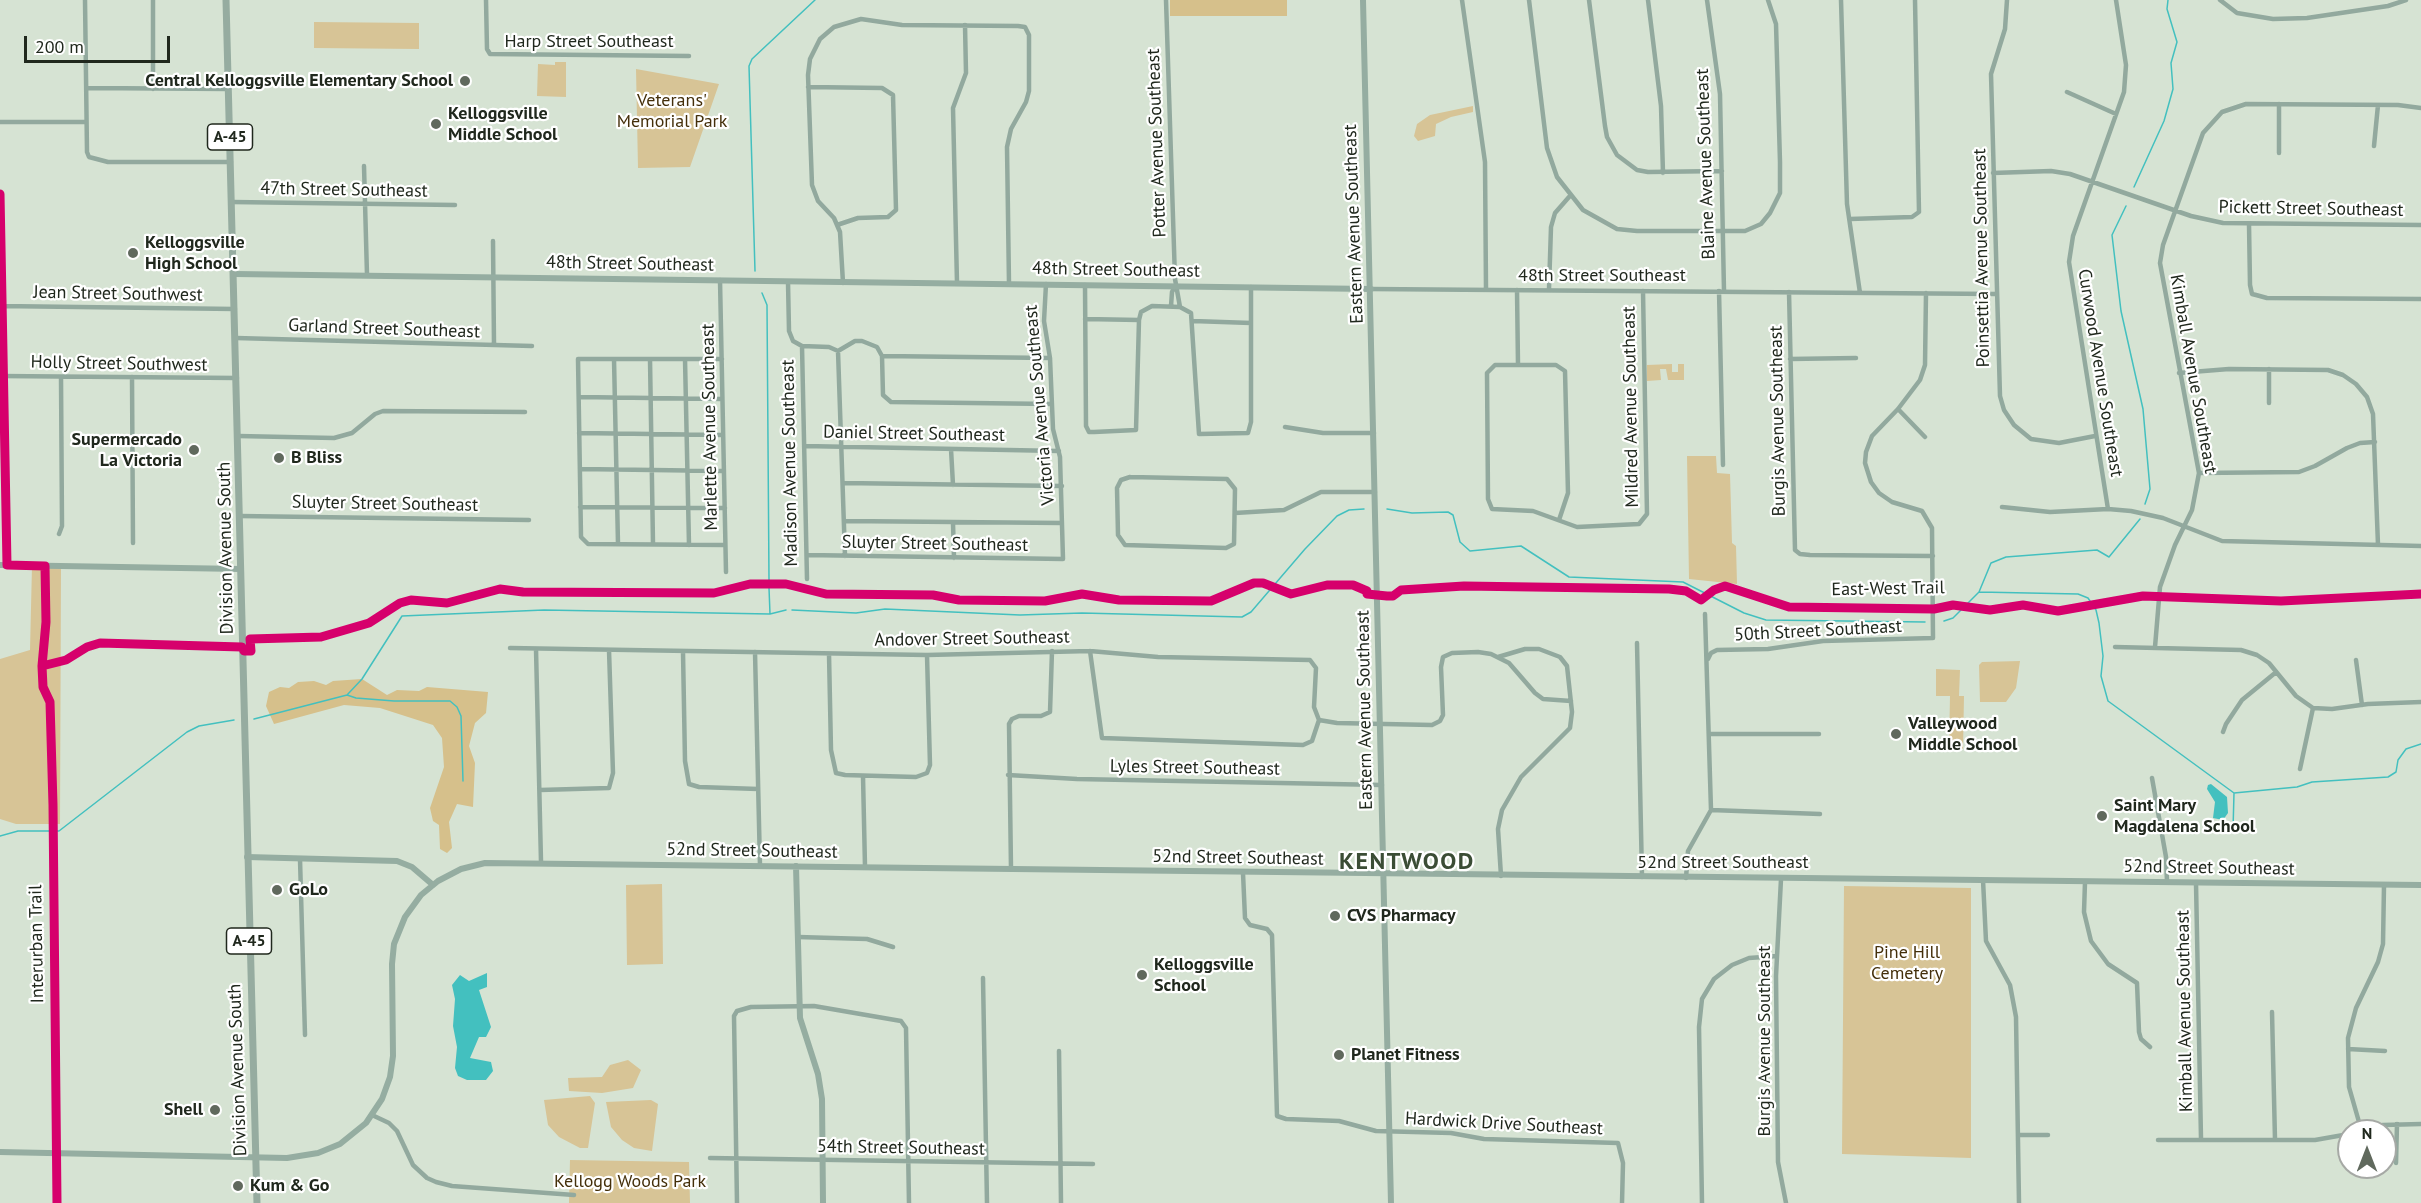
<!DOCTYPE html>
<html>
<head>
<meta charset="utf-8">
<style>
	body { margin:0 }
	#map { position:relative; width:2421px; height:1203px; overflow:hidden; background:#d6e3d3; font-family:"PT Sans",sans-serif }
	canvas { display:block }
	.north { position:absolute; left:2337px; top:1119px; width:60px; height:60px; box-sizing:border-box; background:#fff; border:2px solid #a6a9a5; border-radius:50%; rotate:0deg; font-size:16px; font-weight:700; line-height:24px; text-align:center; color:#20281d }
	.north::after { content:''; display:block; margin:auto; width:21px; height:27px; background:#60695d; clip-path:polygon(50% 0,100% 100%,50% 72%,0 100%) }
	.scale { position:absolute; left:24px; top:36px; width:146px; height:27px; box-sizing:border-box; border:3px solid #20281d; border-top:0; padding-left:8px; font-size:18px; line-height:21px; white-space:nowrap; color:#20281d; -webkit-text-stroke:4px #fff; paint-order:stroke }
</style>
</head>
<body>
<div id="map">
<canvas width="2421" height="1203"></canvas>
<div class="north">N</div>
<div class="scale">200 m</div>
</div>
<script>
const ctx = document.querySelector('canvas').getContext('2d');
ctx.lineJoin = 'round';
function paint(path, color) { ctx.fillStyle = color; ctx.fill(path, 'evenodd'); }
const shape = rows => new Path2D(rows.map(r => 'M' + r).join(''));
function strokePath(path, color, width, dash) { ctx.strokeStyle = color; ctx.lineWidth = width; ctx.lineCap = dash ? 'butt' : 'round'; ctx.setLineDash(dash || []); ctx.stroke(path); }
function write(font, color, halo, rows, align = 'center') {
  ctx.font = font + ' "PT Sans",sans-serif'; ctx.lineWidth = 4.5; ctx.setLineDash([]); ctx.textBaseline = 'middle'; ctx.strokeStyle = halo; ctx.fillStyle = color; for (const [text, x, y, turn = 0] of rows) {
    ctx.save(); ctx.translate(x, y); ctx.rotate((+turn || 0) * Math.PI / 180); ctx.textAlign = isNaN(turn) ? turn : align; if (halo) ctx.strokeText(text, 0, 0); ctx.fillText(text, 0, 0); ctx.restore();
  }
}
paint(shape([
	[314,22,419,23,419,49,314,48],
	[555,62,566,62,566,97,537,96,538,64,555,65],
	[636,69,719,84,690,167,638,168],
	[1473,106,1473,112,1451,117,1436,124,1435,136,1418,141,1414,136,1417,124,1430,115],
	[1672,364,1672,372,1678,372,1678,364,1684,364,1684,380,1668,380,1666,369,1660,369,1661,380,1647,381,1647,365],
	[1687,456,1716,456,1717,473,1730,474,1732,543,1736,546,1737,584,1689,579],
	[32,566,61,566,60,824,16,824,0,819,0,659,30,650],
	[2020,661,2016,688,2006,702,1980,702,1979,665,1982,662],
	[1936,669,1960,670,1959,696,1964,696,1963,749,1949,749,1950,696,1936,696],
	[662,884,663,964,627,965,626,885],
	[1844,886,1971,888,1971,1158,1842,1154],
	[628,1060,641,1070,633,1088,602,1093,569,1091,568,1078,602,1077,610,1065],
	[590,1096,595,1103,588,1148,580,1148,559,1137,548,1125,544,1100],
	[651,1100,658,1104,652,1151,634,1148,622,1140,611,1127,606,1102],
	[570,1160,689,1162,690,1203,569,1203]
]), '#d7c496');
paint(shape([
	[1170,0,1287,0,1287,16,1170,16],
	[362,679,387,695,397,690,419,691,427,687,488,692,486,713,475,723,469,746,475,763,473,807,457,804,449,822,452,848,447,853,440,849,439,825,433,821,430,808,444,767,442,738,433,725,380,708,344,705,274,724,266,706,269,692,280,687,289,688,298,682,314,681,326,685,333,681]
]), '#d6c08b');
paint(shape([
	[2211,784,2227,797,2228,813,2223,820,2213,818,2215,802,2207,789,2208,785],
	[487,973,487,987,479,990,491,1027,486,1037,479,1037,470,1058,491,1062,493,1071,486,1080,467,1080,458,1076,455,1068,457,1047,453,1026,455,999,452,985,460,975,469,981]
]), '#43c0bf');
strokePath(shape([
	[2134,187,2164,121,2173,89,2171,63,2177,42,2167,9,2168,0],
	[2126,206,2112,235,2121,311,2143,409,2150,489,2145,504],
	[755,271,749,66,752,59,815,0],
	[762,293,767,305,769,580],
	[1387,509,1412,513,1448,512,1453,515,1460,542,1470,551,1521,546,1569,577,1683,582,1744,613,1766,620,1925,622],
	[769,588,770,614],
	[1979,592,2078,594,2088,598,2096,610,2099,623,2103,656,2101,676,2108,701,2234,793,2297,787,2312,782,2388,777,2396,772,2398,760,2406,749,2421,744],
	[792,610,856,613,885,609,1020,615,1082,613,1242,617,1251,612,1305,549,1337,516,1349,510,1364,509],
	[1944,621,1953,618,1979,592,1991,563,2006,557,2097,550,2109,557,2140,519],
	[347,695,356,698,394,701,450,701,457,707,461,716,463,781],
	[254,719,347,695,362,679,402,616,544,610,770,614,786,610],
	[2233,830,2234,793],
	[0,836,18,831,59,831,187,732,199,726,234,720]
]), '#43c0bf', 1.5);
strokePath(shape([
	[85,0,87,152,89,157,108,162,231,162],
	[153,0,153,89],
	[486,0,487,49,490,54,689,56],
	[1166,0,1175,279,1180,307],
	[1462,0,1485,162,1486,290],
	[1529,0,1547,148,1557,177,1583,210,1617,229,1637,231,1745,231,1761,224,1770,213,1780,193,1780,162,1776,24,1768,0],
	[1589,0,1605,126,1607,137,1617,155,1637,170,1648,172,1722,171],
	[1648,0,1661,106,1663,173],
	[1707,0,1720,94,1724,291],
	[1841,0,1847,204,1860,293],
	[2007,0,2005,29,1991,74,2000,396,2004,410,2014,425,2031,439,2059,443,2095,436],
	[2220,0,2237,13,2273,19,2307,18,2388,6,2406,0],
	[808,87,882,88,893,95,896,210,888,217,858,218,837,225],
	[87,88,229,89],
	[2067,92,2116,114],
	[0,122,86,122],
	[2374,146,2378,105],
	[2279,153,2279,104],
	[364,166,367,275],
	[1993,173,2051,171,2070,174,2191,216,2223,223,2421,225],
	[0,194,7,565],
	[232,202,455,205],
	[1850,219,1912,217,1919,212,1915,0],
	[2249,224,2250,285,2252,294,2256,295,2267,298,2421,299],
	[493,241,494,345],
	[720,280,726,572],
	[788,282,789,331,793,341,802,346,829,347,838,351,855,341,862,341,877,347,882,356,1050,358],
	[843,283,840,232,834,218,818,201,812,185,808,75,810,59,820,39,834,27,861,19,902,25,1018,26,1025,27,1029,35,1029,91,1026,102,1011,129,1007,147,1009,284],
	[957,283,953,108,966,73,965,25],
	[1085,285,1086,426,1089,432,1094,432,1136,430,1139,320,1141,312,1152,306,1180,307,1191,313,1199,434,1248,433,1251,422,1251,287],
	[1371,289,1996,294],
	[1549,289,1551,227,1555,213,1569,197],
	[1517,290,1518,365],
	[1719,291,1723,465],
	[1789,292,1795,550,1800,554,1810,555,1933,556],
	[0,306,235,309],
	[1171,306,1172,292,1175,286],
	[1085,319,1139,320],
	[1193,321,1251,323],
	[236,338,532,346],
	[802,346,807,579],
	[838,351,845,556],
	[882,356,883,395,891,402,1052,404],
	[614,359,618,544],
	[650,359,653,544],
	[685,359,689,545],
	[722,359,578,359,581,537,588,544,725,545],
	[1790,359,1856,358],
	[2269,369,2269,403],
	[2179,373,2229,369,2328,370,2343,375,2356,384,2367,397,2373,414,2378,545],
	[0,376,237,378],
	[132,377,133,543],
	[579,397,722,399],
	[1898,409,1925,437],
	[1285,427,1323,433,1374,433],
	[579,433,723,435],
	[238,436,334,438,352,433,375,414,383,411,525,412],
	[804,446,1059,451],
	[951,449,953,485],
	[580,469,724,471],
	[2199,473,2299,472,2315,466,2347,448,2360,443,2375,442],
	[1130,477,1227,479,1235,489,1234,544,1226,548,1125,545,1118,535,1117,488,1121,480,1130,477],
	[843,483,1062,486],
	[580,507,725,508],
	[2002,507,2050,512,2108,509,2131,511,2163,518,2222,541,2421,546],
	[2108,509,2069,262,2073,236,2124,92,2126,65,2116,0],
	[1235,513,1284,510,1321,492,1375,492],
	[240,516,529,520],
	[1559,520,1568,493,1565,371,1556,365,1495,365,1487,373,1488,499,1492,509,1533,511,1577,527,1639,524,1647,514,1643,291],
	[844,521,1062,523],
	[953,523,954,558],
	[59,534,62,526,61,377],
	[807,555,1063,559,1060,457,1053,429,1050,358,1044,321,1046,284],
	[1637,643,1642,877],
	[2115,647,2241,650,2257,655,2269,663,2296,696,2313,708,2332,709,2368,704,2421,702],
	[2155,647,2160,587,2175,545,2192,510,2199,473,2160,263,2163,245,2203,133,2222,112,2246,104,2398,105,2421,108],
	[510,648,927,655,1090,651,1158,657,1310,660,1316,668,1314,707,1319,720,1337,723,1432,725,1440,721,1443,715,1441,667,1443,657,1452,653,1478,652,1491,654,1509,663,1535,693,1543,699,1571,701],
	[536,649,541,862],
	[1090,651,1102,738,1303,745,1312,741,1319,720],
	[683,652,685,761,689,784,699,787,758,789],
	[755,652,760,866],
	[829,654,831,750,836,773,845,775,916,777,927,773,930,765,927,655],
	[1498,657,1525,649,1539,649,1560,657,1567,666,1572,712,1570,728,1521,777,1502,810,1498,829,1501,876],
	[1708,659,1711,653,1717,650,1768,649,1823,641,1933,638,1932,528,1922,511,1892,502,1879,493,1871,482,1865,463,1866,452,1872,436,1898,409,1920,380,1925,365,1926,293],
	[2356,660,2362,705],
	[2223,732,2226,724,2242,700,2275,673],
	[1710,734,1819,734],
	[2300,769,2313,708],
	[1008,775,1077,779,1382,785],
	[863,776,865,867],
	[2152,778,2166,857,2167,882],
	[540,790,609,788,613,773,609,650],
	[1711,810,1820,814],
	[300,859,305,1035],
	[1011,869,1009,724,1012,719,1019,716,1041,716,1050,712,1052,651],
	[1243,873,1245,918,1250,925,1267,929,1272,935,1277,1116,1286,1119,1339,1121,1376,1131,1451,1133,1484,1139,1618,1143,1623,1163,1622,1203],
	[1686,878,1688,851,1711,810,1705,614],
	[1781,879,1776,976,1778,1162,1786,1203],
	[1983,880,1986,941,2010,985,2016,1017,2019,1203],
	[2085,882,2084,912,2091,941,2108,964,2137,983,2139,1032,2141,1039,2150,1047],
	[2196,883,2201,1139],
	[798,937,867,939,893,947],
	[983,978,987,1203],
	[2272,1012,2275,1140],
	[2348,1049,2385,1051],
	[1059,1051,1061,1203],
	[372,1115,389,1123,397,1131,413,1165,427,1178,436,1182,452,1186,574,1195],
	[2361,1129,2349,1087,2348,1038,2356,1008,2378,962,2383,944,2384,885],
	[2357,1131,2383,1125,2421,1124],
	[2018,1135,2048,1135],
	[2158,1140,2315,1140,2349,1134],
	[710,1158,1093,1164],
	[2396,1163,2397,1124],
	[737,1203,734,1016,737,1011,751,1007,814,1006,901,1021,906,1028,909,1203],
	[1702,1203,1699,1027,1702,999,1714,979,1732,965,1749,958,1777,956]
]), '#92a99e', 4.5);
strokePath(shape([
	[1363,0,1391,1203],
	[235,274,1371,289],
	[0,565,241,569],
	[247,857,397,861,412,867,433,885],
	[796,866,800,1018,818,1074,822,1099,823,1203],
	[0,1152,287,1158,318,1153,340,1144,366,1123,382,1099,390,1077,393,1056,392,964,394,944,405,917,421,895,438,881,461,869,485,863,2421,885]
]), '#95ada1', 6);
strokePath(shape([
	[226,0,257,1203]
]), '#96aca0', 7);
strokePath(shape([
	[0,194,7,565,45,566,46,622,42,666,43,687,50,702,53,805,57,1203],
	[1367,594,1387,596,1393,596,1401,590,1464,586,1669,589,1686,591,1701,600,1714,590,1725,586,1789,607,1934,609,1953,605,1990,610,2023,605,2058,611,2143,596,2281,601,2421,594],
	[42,666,66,660,87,647,100,643,242,647,244,651,251,651,250,639,321,637,369,623,400,603,411,600,447,603,500,589,523,592,714,593,750,584,786,584,826,594,933,595,959,600,1045,601,1082,594,1119,600,1211,601,1254,583,1263,583,1291,594,1327,585,1353,585,1367,591]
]), '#d6006c', 9);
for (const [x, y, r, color] of [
	[465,81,6,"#60695d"],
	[436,124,6,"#60695d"],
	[133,253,6,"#60695d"],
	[194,450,6,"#60695d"],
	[279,458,6,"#60695d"],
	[1896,734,6,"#60695d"],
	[2102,816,6,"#60695d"],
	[277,890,6,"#60695d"],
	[1335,916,6,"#60695d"],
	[1142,975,6,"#60695d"],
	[1339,1055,6,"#60695d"],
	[215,1110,6,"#60695d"],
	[238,1186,6,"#60695d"]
]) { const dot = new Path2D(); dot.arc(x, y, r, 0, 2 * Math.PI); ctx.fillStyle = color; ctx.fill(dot); strokePath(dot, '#fff', 2); }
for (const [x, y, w] of [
	[230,137,45],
	[249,941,45]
]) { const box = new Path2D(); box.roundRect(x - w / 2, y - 13, w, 26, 4.5); ctx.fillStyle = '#fff'; ctx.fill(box); strokePath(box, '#20281d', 1.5); }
write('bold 16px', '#20281d', null, [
	["A-45",230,137],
	["A-45",249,941]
]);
write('18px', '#20281d', '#fff', [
	["Harp Street Southeast",589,42],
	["Potter Avenue Southeast",1157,143,-92],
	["Blaine Avenue Southeast",1706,164,-92],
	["47th Street Southeast",344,190,1],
	["Pickett Street Southeast",2311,209,1],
	["Eastern Avenue Southeast",1354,224,-92],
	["Poinsettia Avenue Southeast",1982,258,-91],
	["48th Street Southeast",630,264,1],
	["48th Street Southeast",1116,270,1],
	["48th Street Southeast",1602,276],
	["Jean Street Southwest",118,294,1],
	["Garland Street Southeast",384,329,2],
	["Holly Street Southwest",119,364,1],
	["Curwood Avenue Southeast",2100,373,81],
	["Kimball Avenue Southeast",2193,374,80],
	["Victoria Avenue Southeast",1040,405,-95],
	["Mildred Avenue Southeast",1631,407,-91],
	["Burgis Avenue Southeast",1778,421,-91],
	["Marlette Avenue Southeast",710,427,-91],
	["Daniel Street Southeast",914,434,1],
	["Madison Avenue Southeast",790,463,-91],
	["Sluyter Street Southeast",385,504,1],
	["Sluyter Street Southeast",935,544,1],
	["Division Avenue South",226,548,-91],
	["East-West Trail",1888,589,-1],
	["50th Street Southeast",1818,631,-3],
	["Andover Street Southeast",972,639,-1],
	["Eastern Avenue Southeast",1365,710,-91],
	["Lyles Street Southeast",1195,768,1],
	["52nd Street Southeast",752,851,1],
	["52nd Street Southeast",1238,858,1],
	["52nd Street Southeast",1723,863],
	["52nd Street Southeast",2209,868,1],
	["Interurban Trail",37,944,-91],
	["Kimball Avenue Southeast",2185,1011,-91],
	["Burgis Avenue Southeast",1765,1041,-90],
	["Division Avenue South",238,1070,-92],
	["Hardwick Drive Southeast",1504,1124,3],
	["54th Street Southeast",901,1148,1]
]);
write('bold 18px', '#20281d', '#fff', [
	["Central Kelloggsville Elementary School",453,81,"right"],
	["Kelloggsville",448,114],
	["Middle School",448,135],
	["Kelloggsville",145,243],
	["High School",145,264],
	["Supermercado",182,440,"right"],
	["La Victoria",182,461,"right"],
	["B Bliss",291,458],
	["Valleywood",1908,724],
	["Middle School",1908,745],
	["Saint Mary",2114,806],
	["Magdalena School",2114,827],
	["GoLo",289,890],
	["CVS Pharmacy",1347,916],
	["Kelloggsville",1154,965],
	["School",1154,986],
	["Planet Fitness",1351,1055],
	["Shell",203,1110,"right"],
	["Kum & Go",250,1186]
], 'left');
write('18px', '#442f0a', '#fff', [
	["Veterans'",672,101],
	["Memorial Park",672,122],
	["Pine Hill",1907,953],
	["Cemetery",1907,974],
	["Kellogg Woods Park",630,1182]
]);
ctx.letterSpacing = '1.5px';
write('bold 24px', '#3b4d35', '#fff', [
	["KENTWOOD",1407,862]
]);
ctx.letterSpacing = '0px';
</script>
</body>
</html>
